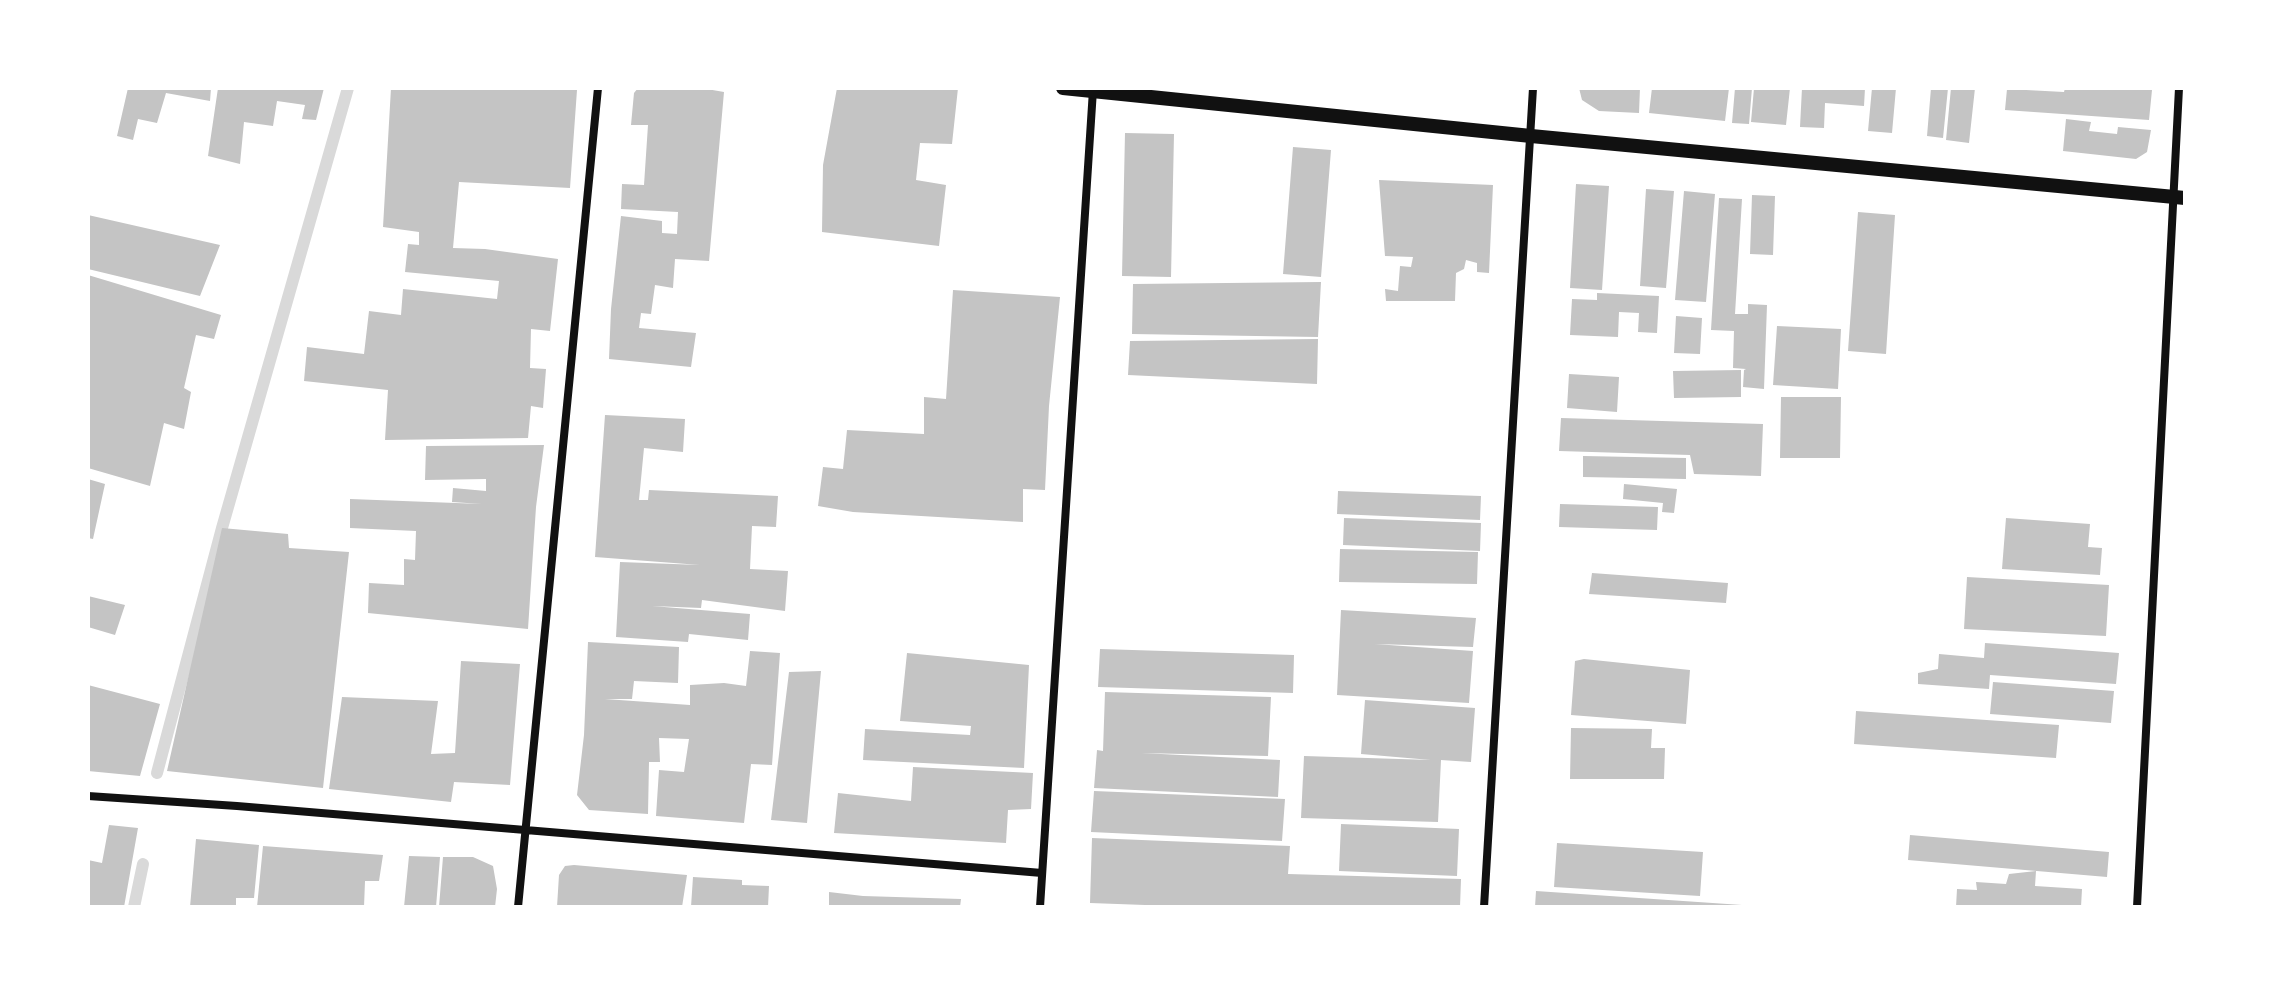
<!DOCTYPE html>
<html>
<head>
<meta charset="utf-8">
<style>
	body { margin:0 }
	#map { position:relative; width:2273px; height:995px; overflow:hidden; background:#fff; font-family:"Alegreya Sans",sans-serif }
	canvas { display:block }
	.frame { position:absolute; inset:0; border:90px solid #fff; pointer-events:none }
</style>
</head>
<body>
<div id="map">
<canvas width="2273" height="995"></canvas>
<div class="frame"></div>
</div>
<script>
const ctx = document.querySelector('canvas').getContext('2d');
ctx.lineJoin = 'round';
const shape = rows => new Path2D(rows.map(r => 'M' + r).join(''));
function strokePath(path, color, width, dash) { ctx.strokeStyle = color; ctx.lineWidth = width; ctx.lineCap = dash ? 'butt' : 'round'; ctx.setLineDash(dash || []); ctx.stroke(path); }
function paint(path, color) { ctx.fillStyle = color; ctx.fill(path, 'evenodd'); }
strokePath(shape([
	[157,773,222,528,348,88],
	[134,907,143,864]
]), '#d9d9d9', 12);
paint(shape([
	[128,88,211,88,210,101,166,93,157,123,138,119,133,140,117,136],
	[218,88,324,88,316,120,302,119,305,105,277,101,273,126,244,122,240,164,208,156],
	[391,88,576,88,577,90,570,188,459,182,453,248,485,249,558,259,550,331,531,329,530,368,546,369,543,408,531,406,528,438,385,440,388,390,304,381,307,347,364,354,369,311,401,315,403,289,497,299,499,281,405,272,408,244,419,245,419,232,383,227],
	[638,88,701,88,724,92,709,261,675,259,673,288,655,285,651,314,641,313,639,328,696,333,691,367,609,359,611,309,621,216,662,221,662,233,677,234,678,212,621,209,622,184,644,185,648,125,631,125,634,93],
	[837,88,958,88,952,144,920,143,916,180,946,185,939,246,822,232,823,165],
	[1579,88,1640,88,1639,113,1599,111,1582,100],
	[1652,88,1729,88,1725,121,1649,113],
	[1735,88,1752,88,1749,124,1732,123],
	[1754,88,1790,88,1786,125,1751,122],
	[1802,88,1865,88,1864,106,1825,103,1824,128,1800,127],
	[1872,88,1896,88,1892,133,1868,131],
	[1931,88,1948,88,1943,138,1927,136],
	[1951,88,1975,88,1969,143,1946,140],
	[2065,88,2152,90,2149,120,2005,110,2007,89,2064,92],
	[2066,119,2091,122,2089,131,2117,134,2118,127,2151,130,2147,152,2136,159,2063,151],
	[1125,133,1174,134,1171,277,1122,276],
	[1293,147,1331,150,1321,277,1283,274],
	[1379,180,1493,185,1489,273,1477,272,1477,263,1466,260,1464,269,1456,273,1455,301,1386,301,1385,289,1398,291,1400,266,1411,267,1413,257,1385,256],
	[1576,184,1609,186,1602,290,1570,288],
	[1646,189,1674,191,1666,288,1640,286],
	[1684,191,1715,194,1706,302,1675,300],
	[1752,195,1775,196,1773,255,1750,254],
	[1719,198,1742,199,1735,314,1748,314,1748,304,1767,305,1764,389,1743,387,1744,370,1746,369,1733,368,1734,331,1711,330],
	[1858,212,1895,215,1886,354,1848,351],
	[88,215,220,245,200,296,88,269],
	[88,275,221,315,214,339,196,335,184,388,191,392,184,429,164,423,150,486,88,468],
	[1321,282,1318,337,1132,334,1133,284],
	[953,290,1060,297,1049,406,1045,490,1023,489,1023,522,853,512,818,506,823,467,843,469,847,430,924,434,924,397,946,399],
	[1597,293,1659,296,1657,333,1638,332,1639,313,1619,312,1618,337,1570,335,1572,299,1597,300],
	[1676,316,1702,318,1700,354,1674,353],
	[1777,326,1841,329,1838,389,1773,385],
	[1318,339,1317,384,1128,375,1130,341],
	[1741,370,1741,397,1674,398,1673,371],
	[1569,374,1619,377,1617,412,1567,408],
	[1781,397,1841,397,1840,458,1780,458],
	[605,415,685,419,683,452,644,448,639,500,648,500,649,490,778,496,776,527,752,526,750,569,788,571,785,611,702,600,701,608,652,606,750,614,748,640,689,634,688,642,616,637,620,562,700,565,595,557],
	[1561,418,1763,424,1761,476,1694,474,1690,455,1559,451],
	[544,445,536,507,528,629,368,613,369,583,404,585,404,559,415,560,416,531,350,528,350,499,482,504,452,502,453,488,486,491,486,479,425,480,426,446],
	[1583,456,1686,458,1686,479,1583,477],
	[88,479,105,484,93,539,88,538],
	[1624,484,1677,489,1674,513,1662,512,1663,503,1623,499],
	[1338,491,1481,496,1480,520,1337,514],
	[1560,504,1658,507,1657,530,1559,527],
	[1344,518,1481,523,1480,551,1343,545],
	[2006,518,2090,524,2088,547,2102,548,2100,575,2002,569],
	[222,528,288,534,289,548,349,552,323,788,167,771],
	[1340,549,1478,552,1477,584,1339,582],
	[1592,573,1728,583,1726,603,1589,594],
	[1967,577,2109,585,2106,636,1964,629],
	[88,596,125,605,115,635,88,627],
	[1341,610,1476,618,1473,647,1375,644,1473,651,1469,703,1337,695],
	[588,642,679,647,678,683,634,681,632,699,605,699,690,705,690,685,724,683,746,686,750,651,780,653,772,765,751,764,744,823,656,816,659,770,684,772,689,739,659,738,660,762,649,762,648,814,589,810,577,795,584,735],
	[1985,643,2119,653,2116,684,1990,675,1989,689,1918,684,1918,673,1938,669,1939,654,1984,658],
	[1100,649,1294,655,1293,693,1098,687],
	[907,653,1029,665,1024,768,863,760,865,729,970,735,971,726,900,721],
	[1584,659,1690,670,1686,724,1571,715,1575,661],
	[461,661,520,664,510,785,454,782,451,802,329,789,342,697,438,701,431,754,455,753],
	[821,671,807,823,771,820,789,672],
	[1993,682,2114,691,2111,723,1990,714],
	[88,685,160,704,140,776,88,771],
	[1105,692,1271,697,1268,756,1141,753,1280,760,1278,797,1094,788,1097,750,1103,751],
	[1365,700,1475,708,1471,762,1441,760,1438,822,1301,818,1304,756,1431,760,1361,754],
	[1856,711,2059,725,2056,758,1854,744],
	[1571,728,1652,729,1651,748,1665,748,1664,779,1570,779],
	[913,767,1033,773,1031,809,1008,810,1006,843,834,833,838,793,911,801],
	[1094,791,1285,799,1282,841,1091,832],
	[1341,824,1459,829,1457,876,1339,871],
	[109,825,138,828,124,907,88,907,88,860,102,863],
	[1910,835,2109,852,2107,877,1908,860],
	[1092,838,1290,846,1288,874,1461,879,1460,907,1200,907,1090,903],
	[196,839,259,845,254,898,236,898,236,907,190,907],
	[1557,843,1703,852,1700,896,1554,887],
	[263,846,383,855,379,881,365,881,364,907,257,907],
	[409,856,440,857,436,907,404,907],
	[443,857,473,857,493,866,497,889,495,907,439,907],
	[574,865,687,875,682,907,557,907,559,875,565,866],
	[2036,871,2035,886,2082,889,2081,907,1956,907,1957,889,1977,890,1976,882,2006,884,2009,874],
	[693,877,742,880,742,885,769,886,768,907,691,907],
	[1536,891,1742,905,1742,907,1535,907],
	[829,892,863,896,961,899,960,907,829,907]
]), '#c4c4c4');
strokePath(shape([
	[88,796,237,806,1042,873],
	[518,907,598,88],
	[1040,907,1093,90],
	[1484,907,1533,88],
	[2137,907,2179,88]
]), '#111', 8);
strokePath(shape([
	[1063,88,1531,136,2185,198]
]), '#111', 14);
</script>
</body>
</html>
